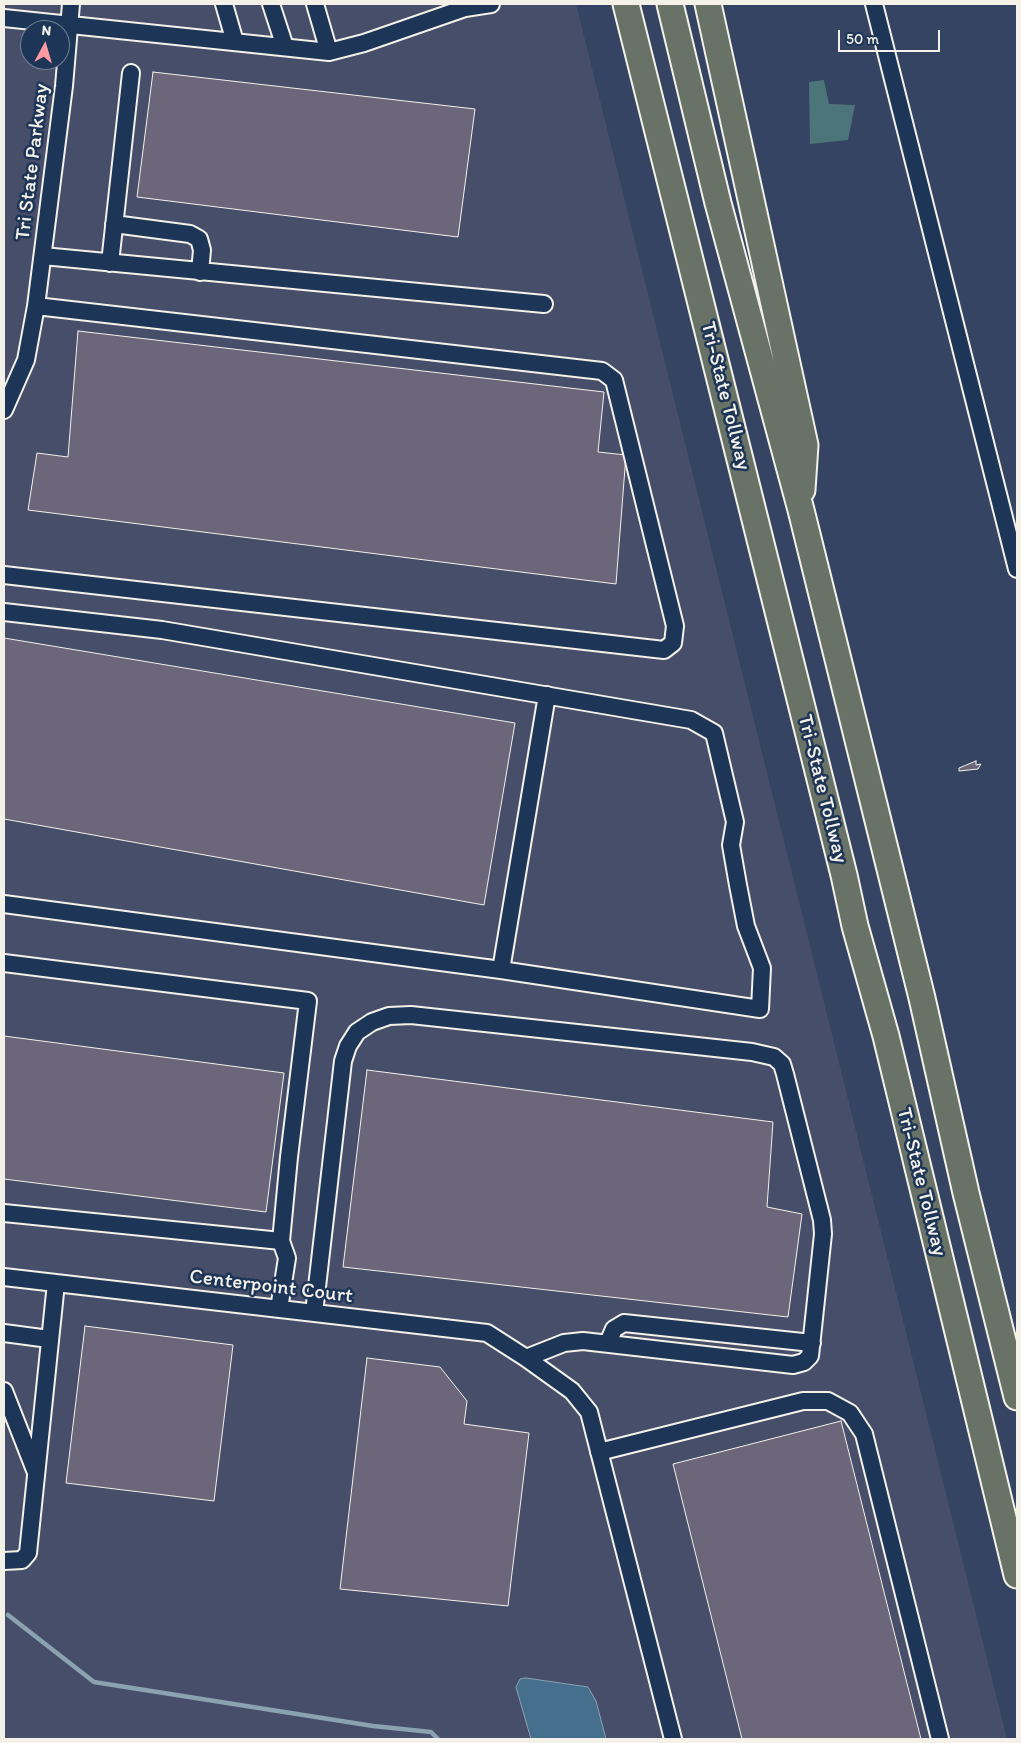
<!DOCTYPE html>
<html>
<head>
<meta charset="utf-8">
<style>
	body { margin:0 }
	#map { position:relative; width:1021px; height:1743px; overflow:hidden; background:#354462; font-family:Itim,sans-serif }
	canvas { display:block }
	.frame { position:absolute; inset:0; border:5px solid #f4f1e8; pointer-events:none }
	.north { position:absolute; left:20px; top:20px; width:50px; height:50px; box-sizing:border-box; background:#1d3557; border:1px solid #738091; border-radius:50%; rotate:6deg; font-size:14px; font-weight:700; line-height:20px; text-align:center; color:#f4f1e8 }
	.north::after { content:''; display:block; margin:auto; width:18px; height:22px; background:#ff9aa2; clip-path:polygon(50% 0,100% 100%,50% 72%,0 100%) }
	.scale { position:absolute; left:838px; top:30px; width:102px; height:22px; box-sizing:border-box; border:2px solid #f4f1e8; border-top:0; padding-left:6px; font-size:15px; line-height:18px; white-space:nowrap; color:#f4f1e8; -webkit-text-stroke:4px #1d3557; paint-order:stroke }
</style>
</head>
<body>
<div id="map">
<canvas width="1021" height="1743"></canvas>
<div class="frame"></div>
<div class="north">N</div>
<div class="scale">50 m</div>
</div>
<script>
const ctx = document.querySelector('canvas').getContext('2d');
ctx.lineJoin = 'round';
function paint(path, color) { ctx.fillStyle = color; ctx.fill(path, 'evenodd'); }
const shape = rows => new Path2D(rows.map(r => 'M' + r).join(''));
function strokePath(path, color, width, dash) { ctx.strokeStyle = color; ctx.lineWidth = width; ctx.lineCap = dash ? 'butt' : 'round'; ctx.setLineDash(dash || []); ctx.stroke(path); }
function write(font, color, halo, rows, align = 'center') {
  ctx.font = font + ' Itim,sans-serif'; ctx.lineWidth = 5; ctx.setLineDash([]); ctx.textBaseline = 'middle'; ctx.strokeStyle = halo; ctx.fillStyle = color; for (const [text, x, y, turn = 0] of rows) {
    ctx.save(); ctx.translate(x, y); ctx.rotate((+turn || 0) * Math.PI / 180); ctx.textAlign = isNaN(turn) ? turn : align; if (halo) ctx.strokeText(text, 0, 0); ctx.fillText(text, 0, 0); ctx.restore();
  }
}
paint(shape([
	[4,4,576,4,1007,1739,4,1739],
	[30,30,60,30,60,60,30,60]
]), '#464e6a');
paint(shape([
	[824,80,829,104,855,105,848,140,810,144,809,82]
]), '#4c7579');
const water = shape([
	[526,1678,588,1687,596,1701,606,1739,531,1739,516,1687,520,1679,526,1678]
]);
paint(water, '#456f8d');
strokePath(water, '#8ba3b1', 1);
strokePath(shape([
	[8,1615,94,1682,373,1726,431,1732,438,1739]
]), '#8ba3b1', 4.5);
const building = shape([
	[153,72,475,109,458,237,137,197,153,72],
	[78,331,604,392,598,452,626,455,616,584,28,510,37,453,68,457,78,331],
	[4,638,515,723,484,905,4,819,4,638],
	[976,761,976,765,981,764,978,769,959,771,959,768,976,761],
	[4,1036,284,1073,266,1212,4,1179,4,1036],
	[367,1070,773,1122,767,1207,802,1214,788,1317,343,1267,367,1070],
	[85,1326,233,1345,214,1501,66,1483,85,1326],
	[367,1358,440,1367,467,1401,464,1424,529,1433,508,1606,340,1589,367,1358],
	[841,1421,921,1739,742,1739,673,1464,841,1421]
]);
paint(building, '#6c667b');
strokePath(building, '#f4f1e8', 1);
const minor = shape([
	[224,4,235,42],
	[271,4,285,47],
	[315,4,329,52],
	[874,4,1017,569],
	[4,18,329,52,364,43,465,8,491,4],
	[114,224,190,234,199,239,202,250,200,272],
	[43,256,544,304],
	[110,263,131,73],
	[4,410,26,360,36,306,64,86,71,4],
	[4,575,664,650,673,643,675,626,614,380,602,371,36,306],
	[4,612,162,630,691,720,714,733,735,822,731,845,738,885,746,926,762,968,760,1009,501,970,4,904],
	[4,963,308,1001,289,1157,281,1241,287,1258,279,1309],
	[501,970,547,695],
	[4,1213,281,1241],
	[4,1277,487,1333,526,1358,572,1391,589,1412,673,1739],
	[314,1313,343,1061,348,1046,357,1032,372,1022,389,1016,411,1015,752,1052,774,1057,782,1064,785,1074,822,1220,823,1234,810,1356,804,1362,793,1365,583,1341,564,1343,526,1358],
	[4,1333,49,1339],
	[608,1343,614,1329,624,1323,812,1343],
	[4,1391,35,1470],
	[599,1452,803,1401,828,1401,850,1413,864,1434,940,1739],
	[4,1561,22,1560,28,1553,56,1283]
]);
const highway = shape([
	[626,4,844,875,855,926,886,1036,1017,1575],
	[670,4,718,203,801,510,922,998,966,1193,1017,1397],
	[708,4,805,445,802,490]
]);
strokePath(minor, '#f4f1e8', 20);
strokePath(highway, '#f4f1e8', 29);
strokePath(minor, '#1d3557', 16);
strokePath(highway, '#697266', 25);
write('21px', '#f4f1e8', '#1d3557', [
	["Tri State Parkway",33,162,-83],
	["Tri-State Tollway",725,396,76],
	["Tri-State Tollway",822,789,76],
	["Tri-State Tollway",921,1182,76],
	["Centerpoint Court",271,1287,7]
]);
</script>
</body>
</html>
